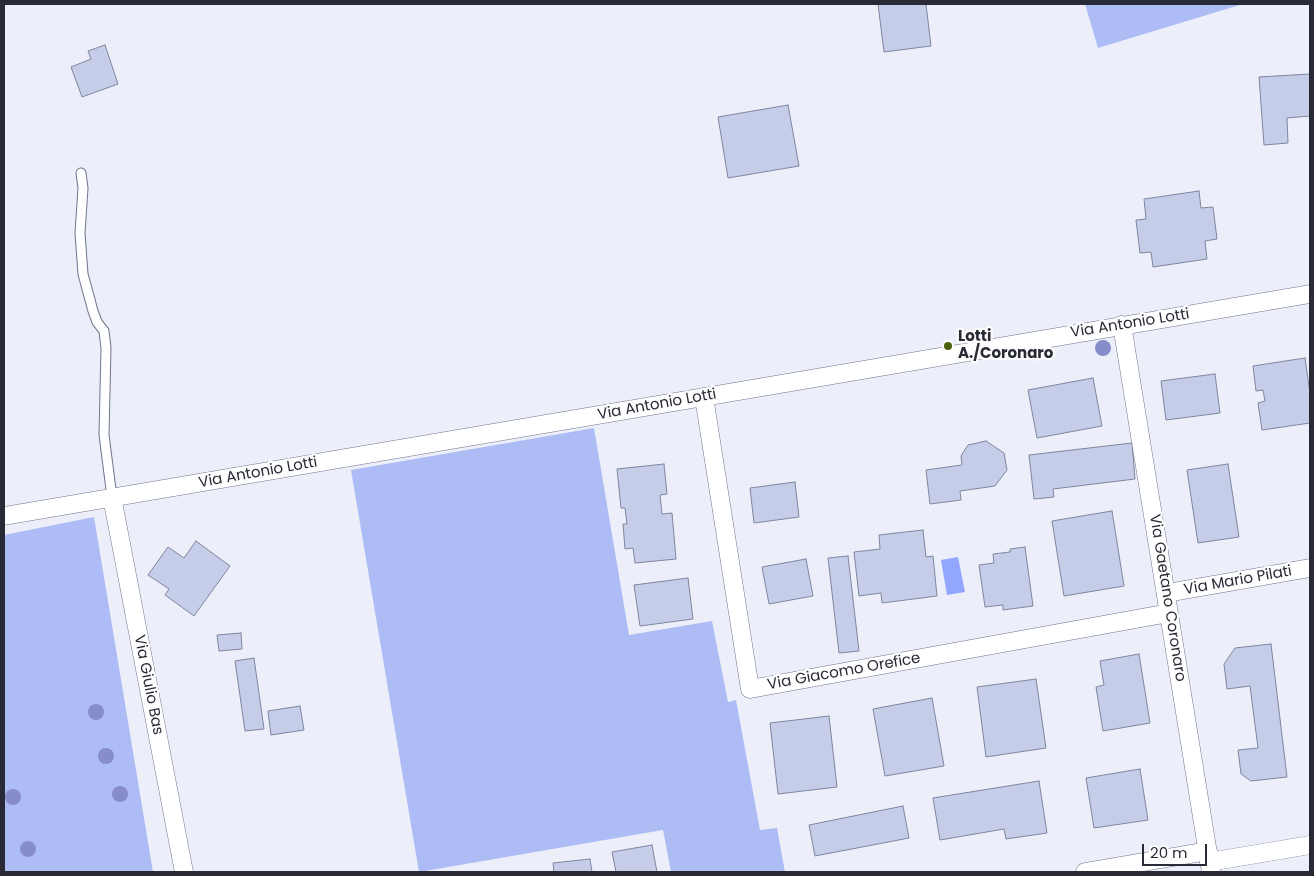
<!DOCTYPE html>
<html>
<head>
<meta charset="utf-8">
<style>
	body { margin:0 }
	#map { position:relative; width:1314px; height:876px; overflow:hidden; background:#eceffa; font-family:Poppins,sans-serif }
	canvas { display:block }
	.frame { position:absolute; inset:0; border:5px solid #282b36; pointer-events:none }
	.scale { position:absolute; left:1142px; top:844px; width:65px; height:22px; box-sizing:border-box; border:2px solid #282b36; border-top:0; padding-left:6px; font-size:15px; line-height:18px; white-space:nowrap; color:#282b36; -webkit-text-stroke:4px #fdfdfd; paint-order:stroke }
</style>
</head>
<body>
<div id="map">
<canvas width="1314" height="876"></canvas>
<div class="frame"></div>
<div class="scale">20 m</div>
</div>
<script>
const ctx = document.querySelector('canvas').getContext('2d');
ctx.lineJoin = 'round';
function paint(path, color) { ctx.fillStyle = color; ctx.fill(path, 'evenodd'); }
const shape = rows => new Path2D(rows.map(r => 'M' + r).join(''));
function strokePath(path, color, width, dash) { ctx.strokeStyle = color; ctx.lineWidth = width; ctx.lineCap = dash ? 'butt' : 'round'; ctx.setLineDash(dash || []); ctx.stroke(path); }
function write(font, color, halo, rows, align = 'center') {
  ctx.font = font + ' Poppins,sans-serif'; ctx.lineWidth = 4.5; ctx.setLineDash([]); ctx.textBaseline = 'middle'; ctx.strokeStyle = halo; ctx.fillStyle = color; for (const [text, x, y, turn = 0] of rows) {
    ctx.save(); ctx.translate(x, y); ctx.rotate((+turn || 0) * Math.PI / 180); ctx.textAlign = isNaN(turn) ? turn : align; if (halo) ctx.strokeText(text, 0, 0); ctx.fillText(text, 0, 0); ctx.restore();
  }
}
paint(shape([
	[1085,4,1243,4,1098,48],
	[594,428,629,635,712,621,728,702,736,700,760,830,777,828,785,872,671,872,663,830,419,872,351,470],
	[94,517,153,872,4,872,4,535]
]), '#aebcf5');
paint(shape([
	[958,557,965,592,947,595,941,560]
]), '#93a6ff');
const building = shape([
	[878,4,926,4,931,46,884,52,878,4],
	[105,45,118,84,82,97,71,67,91,59,88,51,105,45],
	[1310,74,1310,116,1287,118,1288,143,1264,145,1259,77,1310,74],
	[788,105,799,166,728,178,718,117,788,105],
	[1199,191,1201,208,1213,207,1217,239,1205,241,1207,259,1153,267,1151,252,1140,253,1136,220,1146,219,1144,199,1199,191],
	[1305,358,1310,393,1310,423,1262,430,1258,403,1265,401,1263,390,1256,391,1253,366,1305,358],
	[1215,374,1220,413,1166,420,1161,381,1215,374],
	[1093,378,1102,426,1037,438,1028,390,1093,378],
	[986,441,1004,453,1007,470,995,486,960,491,961,500,930,504,926,470,962,465,961,456,968,445,986,441],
	[1132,443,1135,479,1053,489,1054,497,1034,499,1029,455,1132,443],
	[664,464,667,494,660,495,662,514,672,513,676,559,635,563,633,548,625,549,623,524,627,524,625,508,621,508,617,469,664,464],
	[1228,464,1239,537,1198,543,1187,470,1228,464],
	[795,482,799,517,754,523,750,488,795,482],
	[1112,511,1124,586,1064,596,1052,521,1112,511],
	[923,530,926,557,933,556,937,596,882,603,881,593,859,596,854,552,880,549,879,535,923,530],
	[196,541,230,566,194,616,165,595,169,589,148,575,168,547,184,558,196,541],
	[1025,547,1033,606,1003,610,1003,605,985,607,979,565,994,563,993,554,1010,552,1010,549,1025,547],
	[848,556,859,651,839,653,828,558,848,556],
	[806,559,813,596,769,604,762,567,806,559],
	[688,578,693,619,640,626,634,585,688,578],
	[241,633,242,649,219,651,217,635,241,633],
	[1271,644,1287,777,1251,781,1241,774,1238,750,1258,748,1250,686,1227,689,1224,664,1235,648,1271,644],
	[1139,654,1150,723,1103,731,1096,687,1104,685,1100,661,1139,654],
	[254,658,264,729,245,731,235,661,254,658],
	[1036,679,1046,748,986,757,977,687,1036,679],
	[932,698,944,766,885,776,873,709,932,698],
	[300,706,304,730,271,735,268,711,300,706],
	[829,716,837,787,778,794,770,723,829,716],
	[1140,769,1148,820,1094,828,1086,778,1140,769],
	[1039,781,1047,833,1006,839,1004,829,940,840,933,798,1039,781],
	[903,806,909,838,815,856,809,825,903,806],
	[652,845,657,872,616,872,612,852,652,845],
	[590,859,592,872,554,872,553,863,590,859]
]);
paint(building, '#c5cde8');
strokePath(building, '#7f859e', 1);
const lane = shape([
	[81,173,83,188,80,233,83,274,93,311,97,322,104,331,106,348,104,435,112,497]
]);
const street = shape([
	[1122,325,1211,872],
	[704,397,750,689,1169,613],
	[112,497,184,872],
	[4,516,1310,294],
	[1167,593,1310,568],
	[1209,862,1310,845],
	[1085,872,1208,851]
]);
strokePath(lane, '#6e758d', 11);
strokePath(street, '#6e758d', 19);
strokePath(lane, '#fff', 9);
strokePath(street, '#fff', 18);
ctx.fillStyle = '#878dc8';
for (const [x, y] of [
	[1103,348],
	[96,712],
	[106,756],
	[120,794],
	[13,797],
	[28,849]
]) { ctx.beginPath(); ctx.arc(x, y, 8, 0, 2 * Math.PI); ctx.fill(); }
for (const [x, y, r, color] of [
	[948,346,5,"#4b600a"]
]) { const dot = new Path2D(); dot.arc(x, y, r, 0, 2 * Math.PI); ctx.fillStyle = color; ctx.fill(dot); strokePath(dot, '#fdfdfd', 2); }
write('15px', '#282b36', '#fdfdfd', [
	["Via Antonio Lotti",1130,324,-9],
	["Via Antonio Lotti",657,405,-10],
	["Via Antonio Lotti",258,473,-10],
	["Via Mario Pilati",1238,581,-10],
	["Via Gaetano Coronaro",1167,598,81],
	["Via Giacomo Orefice",844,672,-10],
	["Via Giulio Bas",148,685,79]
]);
write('bold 15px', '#282b36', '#fdfdfd', [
	["Lotti",958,337],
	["A./Coronaro",958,354]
], 'left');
</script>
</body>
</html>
